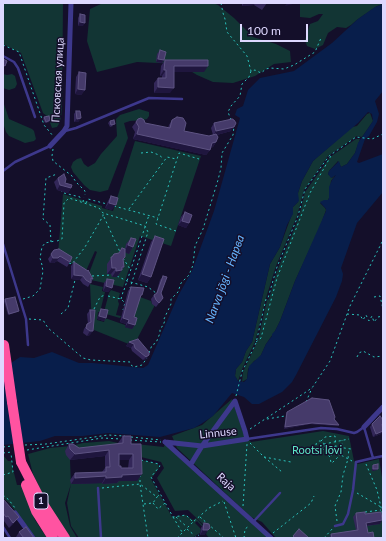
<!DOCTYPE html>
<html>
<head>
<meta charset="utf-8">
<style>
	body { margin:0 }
	#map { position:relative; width:386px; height:541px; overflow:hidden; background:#140f2a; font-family:Lato,sans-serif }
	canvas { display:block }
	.frame { position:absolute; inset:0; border:4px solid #ded8ff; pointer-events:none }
	.scale { position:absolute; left:240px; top:24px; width:68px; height:18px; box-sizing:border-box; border:2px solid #ded8ff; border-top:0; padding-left:5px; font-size:12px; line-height:14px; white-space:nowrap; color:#ded8ff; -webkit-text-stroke:3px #140f2a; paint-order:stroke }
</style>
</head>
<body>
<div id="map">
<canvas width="386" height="541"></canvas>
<div class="frame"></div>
<div class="scale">100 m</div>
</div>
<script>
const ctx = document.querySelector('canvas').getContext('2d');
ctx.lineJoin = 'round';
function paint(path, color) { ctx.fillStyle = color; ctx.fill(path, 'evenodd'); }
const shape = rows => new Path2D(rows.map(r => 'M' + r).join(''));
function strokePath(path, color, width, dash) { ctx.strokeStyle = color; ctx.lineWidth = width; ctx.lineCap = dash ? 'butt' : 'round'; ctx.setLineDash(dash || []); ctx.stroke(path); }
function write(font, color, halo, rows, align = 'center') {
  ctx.font = font + ' Lato,sans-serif'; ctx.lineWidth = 3; ctx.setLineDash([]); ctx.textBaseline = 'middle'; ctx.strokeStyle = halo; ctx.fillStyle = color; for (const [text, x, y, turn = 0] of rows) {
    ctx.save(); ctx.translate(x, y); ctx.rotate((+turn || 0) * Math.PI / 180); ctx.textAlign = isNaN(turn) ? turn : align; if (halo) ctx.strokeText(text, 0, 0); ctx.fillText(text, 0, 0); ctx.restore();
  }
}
paint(shape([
	[3,3,63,3,62,111,60,122,57,127,52,128,48,117,43,113,21,53,3,44],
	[103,3,213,3,218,5,234,18,253,37,276,44,290,51,291,62,274,64,255,76,233,83,213,82,197,75,179,64,137,62,97,72,87,41,90,9],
	[300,3,332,3,335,4,337,3,383,3,383,4,377,6,358,19,351,25,346,28,337,27,328,33,323,45,315,49,307,46,305,40,310,24,318,21,323,14,319,14,310,18,300,17],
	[3,74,7,75,12,74,15,76,17,84,15,88,9,90,3,88],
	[3,101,9,119,32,129,34,131,36,139,34,141,25,143,9,136,6,132,3,123],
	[139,109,149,112,149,116,147,119,143,120,130,121,124,123,128,138,108,190,100,192,90,190,84,185,73,172,71,167,73,162,77,159,81,158,84,164,88,167,95,163,101,154,117,136,116,119,120,115],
	[370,113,373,121,362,137,357,136,328,156,304,190,297,216,276,266,266,298,255,342,243,367,238,381,235,376,236,369,242,362,246,351,252,342,270,264,280,247,292,214,293,207,298,202,298,193,302,181,313,161,352,127,357,126,367,114],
	[356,139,360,139,355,153,347,164,341,167,338,161,329,171,328,174,332,178,336,174,331,181,329,198,328,200,320,203,325,208,326,210,320,227,295,281,280,321,275,331,266,344,261,355,258,359,254,361,248,369,247,379,242,382,243,372,258,340,267,300,269,299,277,271,299,217,305,192,330,157],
	[135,141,201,156,171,246,140,236,123,287,91,280,88,276,97,252,95,251,85,273,58,254,63,194,102,206,102,208,113,211],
	[90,284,103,287,102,291,105,292,100,312,98,312,97,320,104,322,105,318,125,325,125,327,132,329,135,321,132,320,138,299,139,300,140,297,151,301,152,304,155,305,135,343,131,345,94,330,92,326],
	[111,290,120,293,118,301,119,304,116,315,121,316,120,318,106,314,104,312,109,293],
	[232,399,244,435,251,442,323,431,349,436,354,461,358,464,379,459,383,483,383,538,276,538,262,522,251,517,177,448,172,436,202,425],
	[109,441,118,443,118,450,70,460,71,484,65,503,70,526,77,538,69,538,48,507,33,474,28,454,50,448,71,446,83,443],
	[165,442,271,538,209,538,206,534,207,532,197,521,195,523,201,529,200,533,192,538,79,538,71,526,67,503,71,484,102,483,102,484,117,481,137,459,158,464,159,468,151,479,172,517,186,515,193,520,196,518,206,529,207,528,188,510,175,511,157,478,164,468,161,462,137,456,126,443,164,447],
	[3,455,8,461,11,461,17,485,22,485,35,520,47,538,36,538,9,503,3,498]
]), '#123534');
paint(shape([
	[383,4,383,91,375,101,379,114,377,122,369,136,365,139,357,162,359,163,383,154,383,192,357,223,341,268,343,274,342,281,336,297,296,375,292,382,282,392,259,404,252,404,244,397,232,393,213,416,201,424,194,428,160,437,108,433,83,436,55,436,40,441,3,445,3,365,11,363,20,357,34,358,52,352,79,363,93,363,143,368,148,365,178,296,192,271,214,211,240,118,235,115,237,109,243,106,248,90,260,78,294,71,332,43,358,19,375,7],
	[368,112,372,114,373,121,358,143,355,153,347,164,341,167,339,161,329,171,328,174,331,178,336,175,332,180,329,187,329,198,328,200,324,200,320,202,326,209,326,211,295,281,280,321,275,331,272,334,272,336,266,344,261,355,249,366,247,379,244,382,238,381,235,376,236,369,242,362,246,351,252,342,270,264,280,247,287,225,293,214,293,207,299,201,298,193,302,181,313,161,358,123]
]), '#081e4b');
strokePath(shape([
	[221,3,223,13,225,19,227,32,247,56,251,71],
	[3,45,19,52,44,125,53,136],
	[231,120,228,112,231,106,240,96,242,84,249,77,251,71,255,70,261,73,266,69,270,68,284,69,294,65,315,52,321,38],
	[53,149,52,156,53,161,72,176,76,182,85,191,85,195],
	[141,153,151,152,159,155,164,159],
	[60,190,64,193,80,197,80,201],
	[83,202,84,197],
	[86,203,88,199,107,204],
	[114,206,158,218],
	[129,209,167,157,176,159],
	[104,217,120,252],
	[176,231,156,224,179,153,199,159],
	[57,241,62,239,64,203,69,198,99,208,103,213,145,226,148,232,130,288],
	[51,242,50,225,43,219,46,178,57,174],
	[123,258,130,269],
	[69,263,72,264,85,247,103,216,103,214],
	[42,265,40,258,42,247,45,243,55,241],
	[92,276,111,275],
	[117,276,127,281,148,287,156,293],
	[124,290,149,215],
	[108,296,121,299,125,303,123,310],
	[374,297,380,296,383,309],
	[23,299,33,296,40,289,43,271,42,266],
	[121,299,123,292],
	[94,309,100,297,105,295],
	[61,314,68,308,75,280],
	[347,314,360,315,363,320,366,315,369,321,372,316,374,322,378,317,383,316],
	[29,319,43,320,48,328,83,358,91,360,130,362,131,365,134,367,142,365,147,358],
	[256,342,261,338,277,278,310,193,332,154],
	[149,353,152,345,156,343,160,333,160,328,163,326,165,320,164,319,171,304,171,299,178,292,181,283,189,275,193,265,195,246,203,229,218,180,221,168,222,153,233,135,234,126],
	[357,357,359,353,363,351,374,357,383,356],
	[236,396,242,372,256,343,266,299,268,298,277,267,298,216,305,189,329,156,356,137,372,139,383,134],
	[306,402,312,388],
	[267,419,285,416],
	[250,429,312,388,330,361,350,306,383,240],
	[131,437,161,440],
	[130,440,161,442],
	[321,441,325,437,335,436,336,447,334,452,330,457],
	'316 445a4 4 0 1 1 8 0a4 4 0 1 1-8 0Z',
	[250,443,263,456,282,472],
	[324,444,349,439],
	[25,445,46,444,108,435,125,436],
	[324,445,351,449],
	[324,446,352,461],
	[3,447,12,446],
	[322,448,330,457,331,463,332,463,340,455,342,447,342,440],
	[27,450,102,438,121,439],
	[3,453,12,452],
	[264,457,291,462],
	[141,460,159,464,160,466,151,477,173,517,186,515,193,522,209,508,223,501],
	[366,464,377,490,383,516],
	[3,475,13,472,11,453],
	[140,475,140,484,148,538],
	[102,488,140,484,157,497,160,494],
	[357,493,381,507],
	[3,495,9,500,15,508],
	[224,502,236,538],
	[153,503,158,509,165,503],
	[144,504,153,503,157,497],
	[243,506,247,444],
	[365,512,381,510],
	[173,517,182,532],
	[176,517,187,527],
	[200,517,224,538],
	[337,521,335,506,341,492,343,475,348,459,349,448],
	[187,529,194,535],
	[273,533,311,503,314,496],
	[177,538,193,522],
	[194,538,199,535],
	[244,538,245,529,249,526],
	[324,538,333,528]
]), '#2ac2bc', 1, [2, 3]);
strokePath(shape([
	[3,56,14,62,18,68,35,117],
	[65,131,76,128,149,98,182,99],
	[3,171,15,162,50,146],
	[3,244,26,319,28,345],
	[247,439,321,428,337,429,354,433,357,432,364,427,373,458,383,456],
	[98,488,101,538],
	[254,521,280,493],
	[335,526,343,524,348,514,353,490,356,462,373,458],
	[3,527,10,538]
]), '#3d388c', 2.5);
strokePath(shape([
	[50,146,64,131,67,126,71,3],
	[364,427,383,407],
	[165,442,202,446,247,439,245,431,235,401,202,446,191,464],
	[165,442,271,538],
	[15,513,33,538]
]), '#3d388c', 5);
strokePath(shape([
	[4,345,12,402],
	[21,462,41,501,65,538],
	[26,485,36,511,53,538]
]), '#ff53a1', 10);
strokePath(shape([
	[12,402,21,462]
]), '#ff53a1', 10);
paint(shape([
	[242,3,267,3,262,10,254,5,242,6],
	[80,14,83,26,78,26,78,18],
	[160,50,164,60,162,63,156,62,157,54],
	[165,60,204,72,174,72,170,93,154,93,154,83,158,78,162,78,162,76,160,76,161,66],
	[79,72,85,90,81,95,75,94,76,77],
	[76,111,81,118,78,122,74,122,74,114],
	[44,117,50,120,49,122,45,123,43,119],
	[138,119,145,123,168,128,169,125,172,120,184,131,209,136,213,135,211,128,214,123,231,131,217,135,216,142,213,147,210,148,210,150,206,155,133,139,135,132,132,127],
	[110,121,113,126,110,127,108,123],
	[58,178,65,183,71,188,68,193,57,190,54,182],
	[111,196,112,210,105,208,108,201],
	[185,212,189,223,186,228,178,225,181,217],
	[155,236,151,277,147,283,138,280,151,242],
	[131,238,133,247,129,254,125,252,123,260,124,267,117,277,112,277,111,274,107,274,107,264,114,254,119,253,122,248,125,249,126,244],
	[54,250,70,262,67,267,57,261,54,263,50,263,48,259],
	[74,262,93,279,88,287,83,284,80,280,71,279,71,266],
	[163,276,161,293,163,298,156,307,152,304,151,299,154,295,156,294,160,280],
	[107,279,109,292,103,291,104,283],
	[131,287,139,299,134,317,135,325,132,329,125,327,126,324,120,322,128,291],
	[5,299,19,311,17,312,8,315,4,301],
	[101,309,106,318,104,321,97,319,99,312],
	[90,310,95,310,90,335,87,336,83,333,84,329,88,324,87,314],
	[138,339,149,355,146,359,143,360,132,351,131,348,126,346,129,342],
	[287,412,334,419,338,426,310,424,284,429,286,414],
	[372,424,382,426,381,434,373,437,370,427],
	[123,436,131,444,141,444,137,481,119,481,117,483,102,484,102,483,71,484,70,480,75,473,102,472,105,468,105,456,70,460,66,455,65,451,69,444,79,448,118,444,118,443],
	[119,460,129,460,128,468,121,468,119,466],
	[373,465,377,470,372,471,372,466],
	[3,499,19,517,15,522,9,528,4,521,3,522],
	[356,513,365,514,382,520,380,524,367,526,368,533,374,538,329,538,331,534,356,530,353,517],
	[204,523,210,528,204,535,200,535,201,528],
	[19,532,34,538,17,538,16,537]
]), '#332759');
paint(shape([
	[244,3,255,3,254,5,242,6],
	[287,3,294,3,293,4,285,6],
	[80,22,85,23,83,26,78,26],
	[158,59,164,60,162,63,156,62],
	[174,66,208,66,204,72,170,72],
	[164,70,166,70,162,76,160,76],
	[158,87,174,88,170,93,154,93],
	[78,89,85,90,81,95,75,94],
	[81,118,78,122,74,122,77,119],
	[234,127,231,131,213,136,216,131],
	[137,134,210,150,206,155,133,139],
	[216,142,213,147,208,148,212,143],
	[60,185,71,188,68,193,57,190],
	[109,203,116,205,112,210,105,208],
	[182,221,189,223,186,228,178,225],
	[128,245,133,247,129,254,124,252],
	[60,256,57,261,54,263,50,263,53,258],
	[122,267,124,267,117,277,112,277,116,271],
	[112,268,116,268,111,274,107,274],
	[142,274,151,277,147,283,138,280],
	[74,275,83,276,80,280,71,279],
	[106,286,112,288,109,292,103,291],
	[99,316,106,318,104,321,97,319],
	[123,318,129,320,126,324,120,322],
	[128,323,135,325,132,329,125,327],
	[90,331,93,331,90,335,87,336],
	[129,342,134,344,131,348,126,346],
	[149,355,146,359,143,360,146,357],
	[312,423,339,425,338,426,310,424,284,429,285,427],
	[383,431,381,434,373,437,376,434],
	[109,450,105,456,70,460,75,454],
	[119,454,133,454,129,460,114,460],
	[373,469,378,469,377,470,372,471],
	[142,474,137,481,119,481,117,483,102,484,106,478,122,475],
	[106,476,102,483,71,484,75,478],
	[19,517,15,522,9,528,13,523],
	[382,520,380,524,364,526,366,523],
	[210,528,204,535,200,535,203,530]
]), '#1f163e');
const building = shape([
	[80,14,85,15,85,23,80,22,80,14],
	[160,50,166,52,164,60,158,59,160,50],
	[3,59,7,61,5,66,3,65,3,59],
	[165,60,208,60,208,66,174,66,174,88,158,87,158,78,166,78,166,70,164,70,165,60],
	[79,72,86,73,85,90,78,89,79,72],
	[76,111,80,111,81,118,77,119,76,111],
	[49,116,50,120,46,122,44,117,49,116],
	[177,117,183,118,186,123,184,131,209,136,216,134,218,137,216,142,212,143,210,150,137,134,139,127,136,122,138,119,141,118,144,120,145,123,170,128,172,120,177,117],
	[232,119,234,120,236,123,234,127,216,131,214,123,232,119],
	[114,120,115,124,111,125,110,121,114,120],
	[64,174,66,179,65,183,72,185,71,188,60,185,58,178,64,174],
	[111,196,118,198,116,205,109,203,111,196],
	[185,212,192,215,189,223,182,221,185,212],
	[155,236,164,239,151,277,142,274,155,236],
	[131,238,136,239,133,247,128,245,131,238],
	[122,248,125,249,125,257,123,259,124,267,122,267,122,270,116,271,116,268,112,268,111,257,112,257,114,254,119,253,122,248],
	[59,249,72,257,70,262,60,256,58,258,53,258,51,254,54,250,59,249],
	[74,262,88,271,88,270,93,279,91,278,91,283,86,280,83,276,74,275,74,262],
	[163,276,167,277,161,293,163,298,159,303,156,300,154,295,157,293,163,276],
	[107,279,114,280,112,288,106,286,107,279],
	[131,287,144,288,142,295,141,295,134,317,137,318,135,325,128,323,129,320,123,318,131,287],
	[15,297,19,311,9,314,5,299,15,297],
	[101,309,108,310,106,318,99,316,101,309],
	[90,310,95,310,93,331,90,331,86,328,87,324,91,322,90,310],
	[138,339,149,352,149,355,146,357,135,348,134,344,129,342,138,339],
	[312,398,329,400,335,417,334,419,339,425,312,423,285,427,287,412,312,398],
	[380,416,383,420,383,423,382,424,383,431,376,434,372,424,380,416],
	[123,436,131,436,131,444,141,444,142,474,122,475,122,477,106,478,106,476,75,478,75,473,106,472,106,467,110,467,109,450,75,454,70,449,69,444,73,444,79,448,123,443,123,436],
	[119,454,133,454,133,468,121,468,121,466,119,466,119,454],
	[378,464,378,469,373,469,373,465,378,464],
	[3,499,19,517,13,523,8,516,6,517,3,513,3,499],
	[365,512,365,514,381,512,382,520,366,523,368,533,373,532,374,538,332,538,331,534,358,530,356,513,365,512],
	[204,523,209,524,210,528,208,530,203,530,204,523],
	[26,527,34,538,24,538,19,532,26,527],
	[299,529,309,538,295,538,293,536,299,529]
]);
paint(building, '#453a6a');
strokePath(building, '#5d5382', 1);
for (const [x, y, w] of [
	[41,501,14]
]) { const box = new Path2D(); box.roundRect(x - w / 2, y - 8, w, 16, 3); ctx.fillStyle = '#140f2a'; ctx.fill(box); strokePath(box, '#ded8ff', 1); }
write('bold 10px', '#ded8ff', null, [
	["1",41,501]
]);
write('11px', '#ded8ff', '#140f2a', [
	["Псковская улица",58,80,-87],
	["Linnuse",218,433,-6],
	["Raja",226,482,42]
]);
write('11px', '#5de6c7', '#140f2a', [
	["Rootsi lõvi",317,450]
]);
write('italic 12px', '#66b5ff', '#140f2a', [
	["Narva jõgi - Нарва",225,279,-70]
]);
</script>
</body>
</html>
